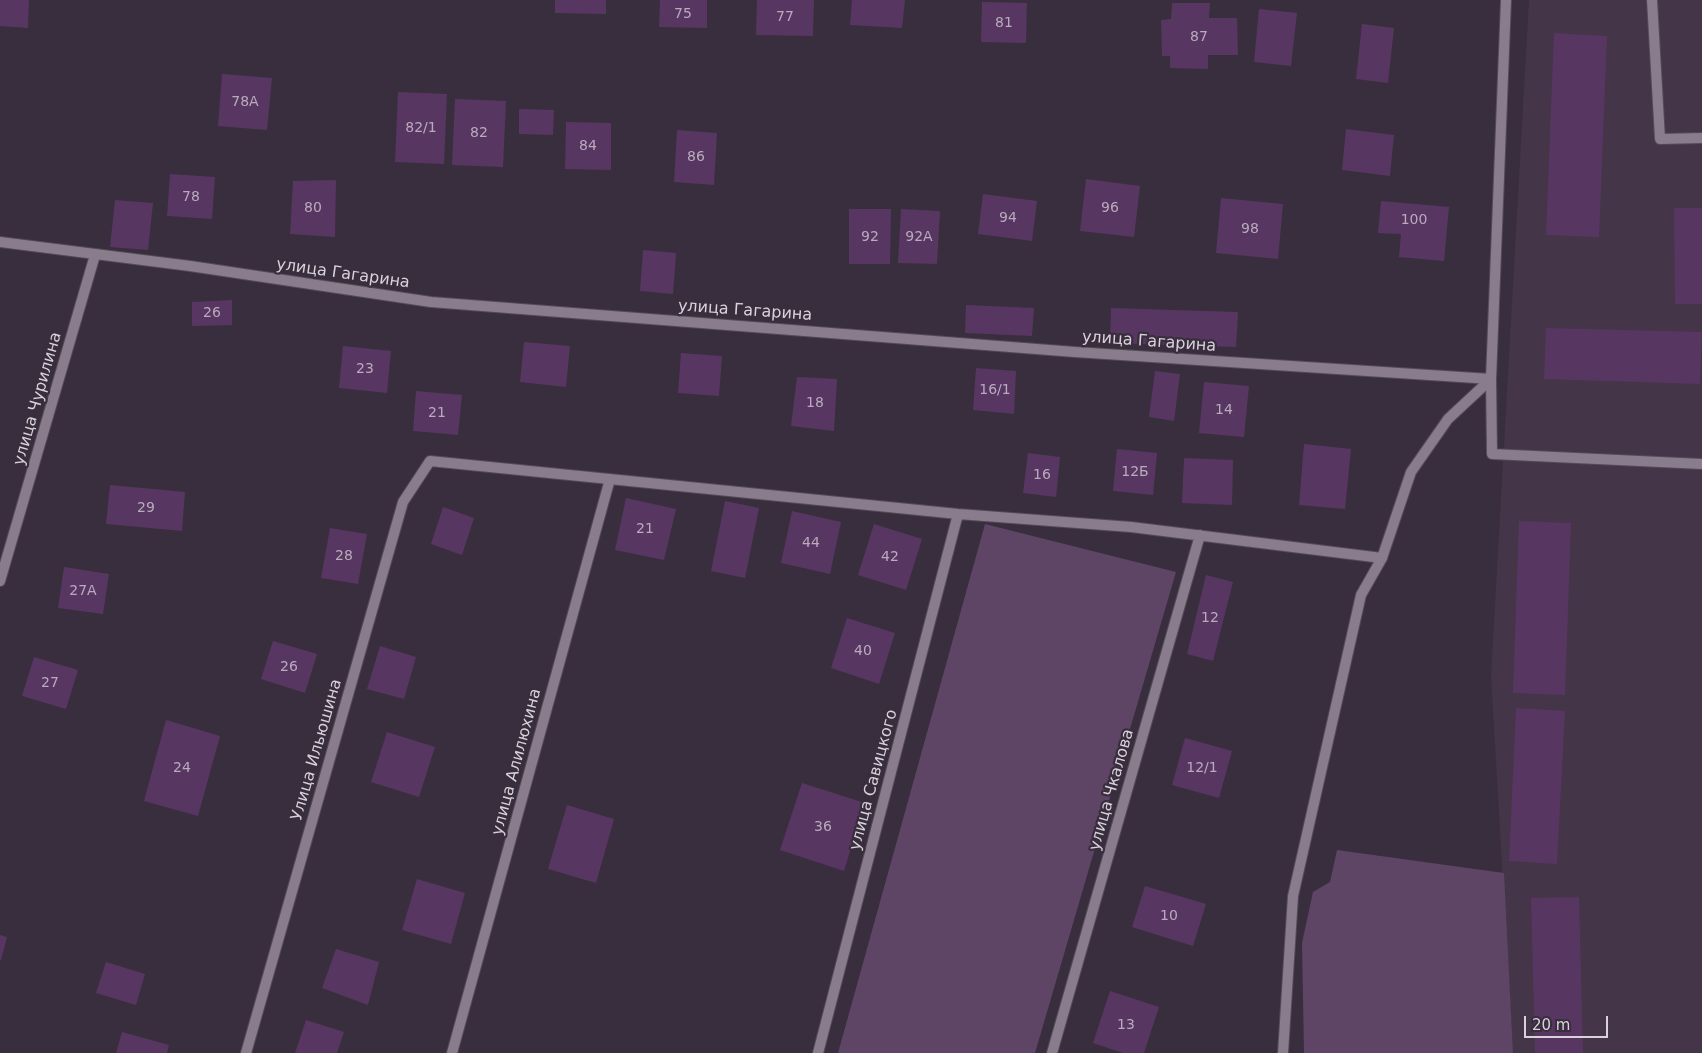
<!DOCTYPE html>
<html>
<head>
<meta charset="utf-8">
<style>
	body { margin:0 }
	#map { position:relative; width:1702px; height:1053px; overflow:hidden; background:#392e3d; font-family:"DejaVu Sans",sans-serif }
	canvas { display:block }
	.scale { position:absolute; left:1524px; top:1016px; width:84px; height:22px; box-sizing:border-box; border:2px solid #d9d2db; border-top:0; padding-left:6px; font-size:15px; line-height:18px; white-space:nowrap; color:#d9d2db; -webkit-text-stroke:4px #392e3d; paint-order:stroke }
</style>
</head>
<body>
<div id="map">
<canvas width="1702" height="1053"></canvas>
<div class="scale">20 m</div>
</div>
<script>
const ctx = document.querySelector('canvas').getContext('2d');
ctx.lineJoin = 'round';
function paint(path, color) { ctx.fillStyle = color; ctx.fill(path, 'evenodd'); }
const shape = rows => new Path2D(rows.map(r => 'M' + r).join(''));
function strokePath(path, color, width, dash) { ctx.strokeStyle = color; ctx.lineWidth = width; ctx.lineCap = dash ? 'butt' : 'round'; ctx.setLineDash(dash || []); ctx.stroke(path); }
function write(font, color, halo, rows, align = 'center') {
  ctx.font = font + ' "DejaVu Sans",sans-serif'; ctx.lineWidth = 4.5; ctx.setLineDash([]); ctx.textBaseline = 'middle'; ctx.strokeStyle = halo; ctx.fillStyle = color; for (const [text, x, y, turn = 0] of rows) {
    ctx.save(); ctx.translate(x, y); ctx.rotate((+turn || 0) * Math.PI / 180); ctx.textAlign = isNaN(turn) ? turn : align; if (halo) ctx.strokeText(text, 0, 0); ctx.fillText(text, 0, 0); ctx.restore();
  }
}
paint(shape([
	[1529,0,1702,0,1702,1053,1513,1053,1491,676]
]), '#443549');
paint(shape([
	[985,524,1176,572,1035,1053,838,1053],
	[1337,850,1504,873,1513,1053,1304,1053,1302,943,1313,892,1330,882]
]), '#5e4565');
paint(shape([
	[0,0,29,0,28,28,0,26],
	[555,0,606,0,606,14,555,13],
	[660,0,707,0,707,28,659,27],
	[757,0,814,0,813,36,756,35],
	[852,0,905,0,902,28,850,25],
	[982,2,1027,3,1026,43,981,42],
	[1172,3,1210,3,1209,18,1237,18,1238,55,1208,55,1208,69,1170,68,1170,56,1162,56,1161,20,1171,19],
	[1259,9,1297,13,1291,66,1254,62],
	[1362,24,1394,28,1388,83,1356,79],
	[1554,33,1607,36,1599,237,1546,235],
	[222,74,272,78,267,130,218,126],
	[398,92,447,94,444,164,395,162],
	[455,99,506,101,503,167,452,165],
	[519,109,554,110,553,135,519,134],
	[566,122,611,123,611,170,565,169],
	[1346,129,1394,135,1390,176,1342,170],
	[677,130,717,133,714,185,674,182],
	[170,174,215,177,212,219,167,216],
	[1086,179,1140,186,1134,237,1080,231],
	[336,180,335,237,290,234,293,181],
	[983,194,1037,201,1032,241,978,234],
	[1221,198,1283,204,1278,259,1216,253],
	[115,200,153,203,148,250,110,247],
	[1381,201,1449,207,1444,261,1399,257,1401,234,1378,233],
	[1674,208,1702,208,1702,304,1675,304],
	[849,209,891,209,890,264,849,264],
	[901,209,940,211,937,264,898,263],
	[643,250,676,253,673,294,640,291],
	[232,300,232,325,192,326,192,302],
	[966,305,1034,308,1032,336,965,333],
	[1111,308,1238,312,1236,347,1110,343],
	[1546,328,1702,332,1700,384,1544,379],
	[524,342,570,346,566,387,520,382],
	[343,346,391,351,387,393,339,388],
	[681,353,722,356,719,396,678,393],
	[976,368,1016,371,1014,414,973,410],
	[1155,371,1180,374,1174,421,1149,417],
	[797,377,837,379,834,431,791,426],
	[1204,382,1249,386,1244,437,1199,433],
	[416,391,462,395,458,435,413,431],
	[1304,444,1351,449,1345,509,1299,505],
	[1117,449,1157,453,1153,495,1113,491],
	[1028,453,1060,457,1056,497,1023,493],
	[1184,458,1233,460,1232,505,1182,503],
	[110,485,185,492,182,531,106,524],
	[626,498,676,509,664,560,615,550],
	[725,501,759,508,745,578,711,571],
	[443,507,474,518,462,555,431,544],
	[792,511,841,522,830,574,781,563],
	[1519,521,1571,523,1565,695,1513,693],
	[874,524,922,539,906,590,858,575],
	[330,528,367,534,358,584,321,578],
	[64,567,109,574,103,614,58,608],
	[1206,575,1233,582,1213,661,1187,654],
	[847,618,895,633,879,684,831,668],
	[273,641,317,654,305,693,261,679],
	[380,646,416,657,404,699,367,689],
	[34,657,78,670,66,709,22,696],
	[1516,708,1565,711,1557,864,1509,861],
	[166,720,220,736,198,816,144,801],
	[387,732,435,747,419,797,371,782],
	[1185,738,1232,751,1219,798,1172,785],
	[802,783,865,803,844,871,780,850],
	[567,805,614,819,596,883,548,869],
	[417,879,465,893,451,944,402,930],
	[1145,886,1206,904,1193,946,1132,927],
	[1579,897,1583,1053,1535,1053,1531,898],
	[0,935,7,937,1,960,0,960],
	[336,949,379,962,368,1005,322,988],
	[106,962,145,974,136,1005,96,993],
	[1110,991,1159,1007,1144,1053,1123,1053,1093,1043],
	[306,1020,344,1032,337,1053,295,1053],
	[122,1032,169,1045,167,1053,116,1053]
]), '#583662');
const service = shape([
	[1652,0,1660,139,1702,138],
	[1491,379,1492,454,1702,464],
	[1283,1053,1293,896,1361,595,1382,558,1411,472,1448,419,1491,379]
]);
const minor = shape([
	[0,242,190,266,431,302,1075,352,1491,379,1506,0],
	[0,581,95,255],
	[246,1053,403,502,430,461,958,514,1131,527,1382,558],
	[452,1053,610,479],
	[818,1053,958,514],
	[1052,1053,1200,535]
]);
strokePath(service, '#544b57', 12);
strokePath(minor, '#544b57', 12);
strokePath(service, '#897c8d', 10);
strokePath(minor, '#897c8d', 10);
write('14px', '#b9abbd', null, [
	["75",683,14],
	["77",785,17],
	["81",1004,23],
	["87",1199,37],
	["78А",245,102],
	["82/1",421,128],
	["82",479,133],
	["84",588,146],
	["86",696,157],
	["78",191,197],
	["80",313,208],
	["96",1110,208],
	["94",1008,218],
	["100",1414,220],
	["98",1250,229],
	["92",870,237],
	["92А",919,237],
	["26",212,313],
	["23",365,369],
	["16/1",995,390],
	["18",815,403],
	["14",1224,410],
	["21",437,413],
	["12Б",1135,472],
	["16",1042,475],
	["29",146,508],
	["21",645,529],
	["44",811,543],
	["28",344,556],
	["42",890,557],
	["27А",83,591],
	["12",1210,618],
	["40",863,651],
	["26",289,667],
	["27",50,683],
	["24",182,768],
	["12/1",1202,768],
	["36",823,827],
	["10",1169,916],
	["13",1126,1025]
]);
write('16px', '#d9d2db', '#392e3d', [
	["улица Гагарина",343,274,8],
	["улица Гагарина",745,311,4],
	["улица Гагарина",1149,342,4],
	["улица Чурилина",38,399,-74],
	["Улица Ильюшина",317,750,-74],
	["улица Алилюхина",517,762,-75],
	["улица Савицкого",874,780,-75],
	["улица Чкалова",1112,790,-74]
]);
</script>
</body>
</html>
